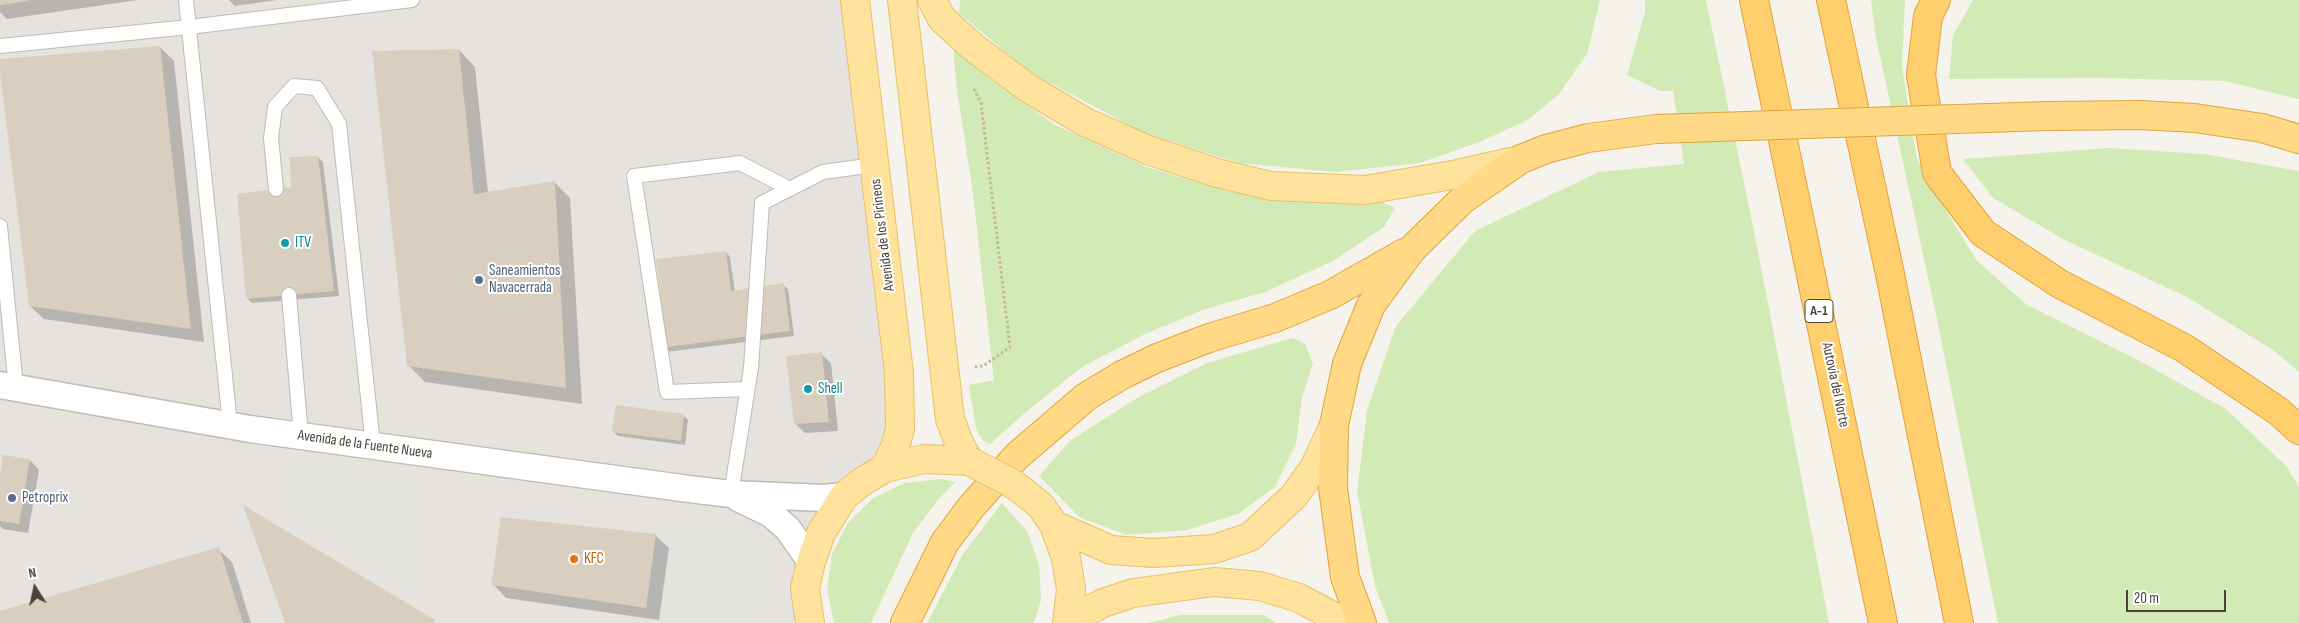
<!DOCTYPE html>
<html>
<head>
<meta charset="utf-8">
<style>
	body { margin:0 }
	#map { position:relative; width:2299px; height:623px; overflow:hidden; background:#f6f3ec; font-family:"Sofia Sans Condensed",sans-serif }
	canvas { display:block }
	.north { position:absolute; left:10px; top:563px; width:50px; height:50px; -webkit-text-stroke:4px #fff; paint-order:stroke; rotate:350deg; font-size:14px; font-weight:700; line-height:20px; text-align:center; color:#4b4439 }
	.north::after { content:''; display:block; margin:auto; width:18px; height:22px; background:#4b4439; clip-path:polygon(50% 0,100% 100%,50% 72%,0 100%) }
	.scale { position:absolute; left:2126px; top:590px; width:100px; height:22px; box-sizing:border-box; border:2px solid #4b4439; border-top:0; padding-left:6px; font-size:15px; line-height:18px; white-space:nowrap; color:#4b4439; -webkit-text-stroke:4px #fff; paint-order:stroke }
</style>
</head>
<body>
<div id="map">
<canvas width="2299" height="623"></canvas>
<div class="north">N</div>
<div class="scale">20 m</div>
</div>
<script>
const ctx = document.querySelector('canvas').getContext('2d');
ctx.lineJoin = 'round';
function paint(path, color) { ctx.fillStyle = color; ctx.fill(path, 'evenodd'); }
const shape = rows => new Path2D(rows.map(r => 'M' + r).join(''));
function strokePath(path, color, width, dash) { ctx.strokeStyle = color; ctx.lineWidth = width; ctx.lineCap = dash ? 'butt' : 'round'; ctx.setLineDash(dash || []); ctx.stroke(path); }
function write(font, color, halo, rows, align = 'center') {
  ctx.font = font + ' "Sofia Sans Condensed",sans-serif'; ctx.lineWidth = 4; ctx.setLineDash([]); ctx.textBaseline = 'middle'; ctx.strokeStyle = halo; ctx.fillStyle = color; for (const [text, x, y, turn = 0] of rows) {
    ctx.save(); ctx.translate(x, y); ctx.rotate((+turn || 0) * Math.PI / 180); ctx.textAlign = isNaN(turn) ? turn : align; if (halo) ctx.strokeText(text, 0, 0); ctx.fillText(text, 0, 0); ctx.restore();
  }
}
paint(shape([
	[0,0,855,0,901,407,805,588,793,623,0,623]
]), '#e6e2dd');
paint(shape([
	[960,0,1600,0,1587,54,1558,95,1528,120,1482,141,1420,163,1335,172,1239,163,1144,133,1028,71,959,13],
	[1645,0,1706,0,1756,241,1829,623,1389,623,1375,586,1357,491,1367,410,1396,326,1475,231,1599,172,1684,164,1673,91,1660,91,1627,75,1645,12],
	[1871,0,1905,0,1902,66,1917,159,1942,204,1977,261,2027,305,2136,359,2226,409,2287,467,2299,487,2299,623,1998,623,1937,319,1876,38],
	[1973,0,2299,0,2299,99,2225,81,2096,78,1949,79,1953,35],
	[953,47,985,75,1055,125,1147,167,1226,191,1314,203,1383,202,1395,208,1384,227,1333,261,1265,292,1206,309,1145,334,1082,367,1027,411,990,444,982,440,976,428,969,385,994,380,972,186,957,90],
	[2108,148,2204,154,2299,171,2299,372,2276,352,2187,297,2065,240,1993,198,1963,159],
	[1292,338,1305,344,1313,363,1302,398,1296,444,1275,487,1238,514,1187,530,1126,535,1079,517,1039,476,1071,440,1137,398,1207,363],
	[940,479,955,482,937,501,913,533,871,623,834,623,827,589,832,554,848,523,873,498,905,483],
	[1002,503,1027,531,1039,564,1041,600,1034,623,927,623,963,554],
	[1180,615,1264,615,1276,623,1149,623]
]), '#d2eab5');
paint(shape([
	[292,460,421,478,421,598,283,504],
	[656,517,759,533,772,541,774,590,769,610,753,623,644,623,656,534]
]), '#e5e3e0');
paint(shape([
	[0,0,138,0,7,19,0,12],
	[229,0,277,0,235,6],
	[160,47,174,61,204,342,44,319,30,306,0,61],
	[459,50,475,67,488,193,554,182,570,198,582,404,425,382,408,365],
	[318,157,323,162,339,296,252,303,247,298,292,188],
	[726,252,730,257,735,292,783,285,788,289,794,336,658,353,653,348,662,300],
	[821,354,831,363,838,431,805,433,795,423],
	[684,416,688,420,685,445,618,436,613,431],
	[30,460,39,470,28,533,3,529,0,526,0,481],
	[655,535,669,548,659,620,506,598,493,584],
	[218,549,232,562,251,623,0,623,0,612]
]), '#0003');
paint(shape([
	[0,0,28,0,28,1,0,5],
	[160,46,191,329,29,306,0,73,0,59],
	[459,49,474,194,555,181,566,388,407,366,372,51],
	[318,156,334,291,246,299,237,194,291,187,290,157],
	[726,251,731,291,784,283,790,331,652,349,645,301,661,299,656,259],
	[822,352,829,422,794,424,786,356],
	[616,405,684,414,681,441,612,432],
	[3,455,30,459,19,524,0,521,0,474],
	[243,505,435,620,434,623,285,623],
	[501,517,656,534,646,608,491,585],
	[219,547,243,623,0,623,0,611]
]), '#d8cfc1');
const service = shape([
	[186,0,230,424],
	[0,46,189,27,412,0],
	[276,189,271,138,275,107,294,86,317,88,339,124,373,445],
	[0,226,16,388],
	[289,295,301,436],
	[747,389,667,392,634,176,740,163,790,189],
	[731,494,751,368,762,203,823,172,874,165]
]);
const minor = shape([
	[0,385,250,429,689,489,731,494,824,498,844,496],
	[738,498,771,514,788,529,811,562]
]);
const primary = shape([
	[855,0,899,373,900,429,895,447,885,468],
	[902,0,950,419,959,443,969,461],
	[932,0,942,19,973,47,1028,88,1085,122,1148,150,1217,173,1271,186,1365,190,1458,174,1520,160],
	[1024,492,1041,506,1054,525,1066,558,1071,589,1067,623],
	[1054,525,1111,550,1153,553,1214,549,1250,537,1294,496,1314,468,1334,425],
	[1068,621,1103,603,1133,593,1214,582,1260,586,1299,598,1346,623],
	[810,623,805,588,811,562,821,533,844,496,863,481,885,468,924,459,969,461]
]);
const trunk = shape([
	[2048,116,2140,115,2195,118,2262,128,2299,139],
	[905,623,945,542,972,506,1017,456,1087,396,1122,375,1157,358,1209,338,1275,318,1330,295,1404,253],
	[1362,623,1345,577,1333,488,1334,425,1347,364,1371,305,1412,249,1462,200,1521,159,1546,149,1588,138,1656,129]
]);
const motorway = shape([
	[1754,0,1883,623],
	[1831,0,1890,274,1959,623],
	[1936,0,1928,16,1921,75,1937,173,1983,233,2060,284,2184,348,2278,411,2299,430]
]);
strokePath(service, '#c2bbae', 16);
strokePath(minor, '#c2bbae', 29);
strokePath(primary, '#e6c16a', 30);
strokePath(trunk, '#e0a43c', 30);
strokePath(motorway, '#e0a43c', 30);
strokePath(shape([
	[974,89,981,103,1010,347,983,366,974,367]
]), '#c4b79f', 3, [2.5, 2.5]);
strokePath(service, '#fff', 14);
strokePath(minor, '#fff', 26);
strokePath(primary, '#ffe39c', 28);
strokePath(trunk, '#ffd985', 28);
strokePath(motorway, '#ffcf6e', 28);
const primaryBridge = shape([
	[969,461,1010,482,1024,492]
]);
const trunkBridge = shape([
	[1656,129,2048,116]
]);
strokePath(primaryBridge, '#e6c16a', 30, []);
strokePath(trunkBridge, '#e0a43c', 30, []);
strokePath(primaryBridge, '#ffe39c', 28);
strokePath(trunkBridge, '#ffd985', 28);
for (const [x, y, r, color] of [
	[285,243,5,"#0f9aa8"],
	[479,280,5,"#5c6f8a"],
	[808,389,5,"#0f9aa8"],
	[12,498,5,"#5c6f8a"],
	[574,559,5,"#e8710a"]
]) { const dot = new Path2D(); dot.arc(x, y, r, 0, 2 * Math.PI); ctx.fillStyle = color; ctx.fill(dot); strokePath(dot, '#fff', 2); }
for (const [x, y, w] of [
	[1819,311,28]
]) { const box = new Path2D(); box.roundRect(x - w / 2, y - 11.5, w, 23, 4); ctx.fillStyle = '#fff'; ctx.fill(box); strokePath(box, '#4b4439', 1); }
write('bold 14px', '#4b4439', null, [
	["A-1",1819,311]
]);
write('15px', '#4b4439', '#fff', [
	["Avenida de los Pirineos",883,235,-97],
	["Autovía del Norte",1835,385,78],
	["Avenida de la Fuente Nueva",365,445,8]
]);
write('15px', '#0d838f', '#fff', [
	["ITV",295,243],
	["Shell",818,389]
], 'left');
write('15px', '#4e5e75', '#fff', [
	["Saneamientos",489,271],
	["Navacerrada",489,288],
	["Petroprix",22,498]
], 'left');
write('15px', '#c56008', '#fff', [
	["KFC",584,559]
], 'left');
</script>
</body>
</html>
